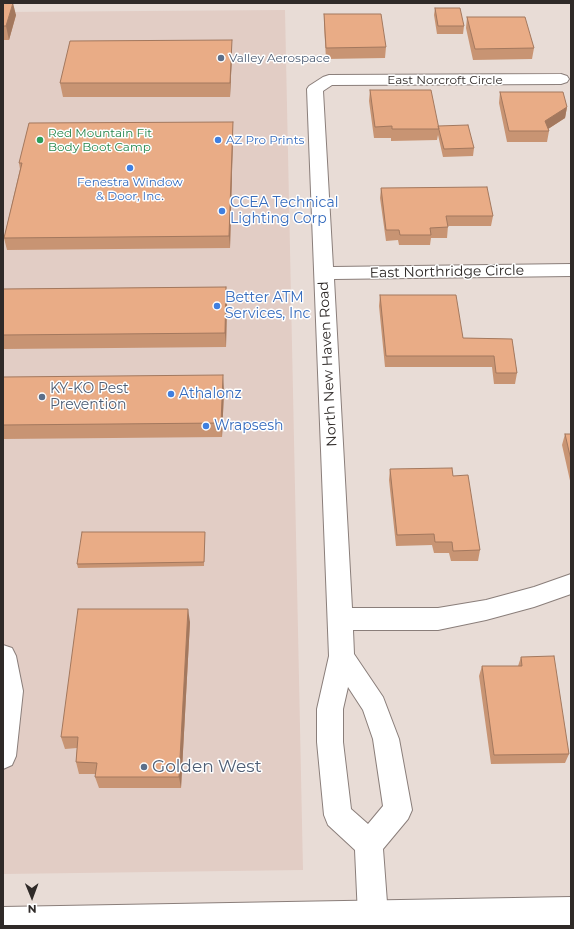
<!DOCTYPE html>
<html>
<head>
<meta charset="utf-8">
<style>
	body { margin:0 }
	#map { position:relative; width:574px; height:929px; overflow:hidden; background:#e8dcd6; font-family:Montserrat,sans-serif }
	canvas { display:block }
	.frame { position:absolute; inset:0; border:4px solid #2f2a28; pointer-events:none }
	.north { position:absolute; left:12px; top:877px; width:40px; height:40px; -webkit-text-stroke:3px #fff; paint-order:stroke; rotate:179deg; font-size:11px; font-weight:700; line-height:16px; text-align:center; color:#2f2a28 }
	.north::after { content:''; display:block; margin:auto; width:14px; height:18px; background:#2f2a28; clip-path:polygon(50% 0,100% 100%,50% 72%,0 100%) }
</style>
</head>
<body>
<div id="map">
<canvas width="574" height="929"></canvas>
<div class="frame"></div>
<div class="north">N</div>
</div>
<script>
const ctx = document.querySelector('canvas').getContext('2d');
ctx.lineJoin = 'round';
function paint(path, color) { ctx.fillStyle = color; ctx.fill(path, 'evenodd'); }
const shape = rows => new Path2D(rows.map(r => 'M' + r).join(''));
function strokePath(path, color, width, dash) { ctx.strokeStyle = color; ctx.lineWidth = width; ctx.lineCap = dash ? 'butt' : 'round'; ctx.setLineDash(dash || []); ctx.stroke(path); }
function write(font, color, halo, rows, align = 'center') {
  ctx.font = font + ' Montserrat,sans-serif'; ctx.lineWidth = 3; ctx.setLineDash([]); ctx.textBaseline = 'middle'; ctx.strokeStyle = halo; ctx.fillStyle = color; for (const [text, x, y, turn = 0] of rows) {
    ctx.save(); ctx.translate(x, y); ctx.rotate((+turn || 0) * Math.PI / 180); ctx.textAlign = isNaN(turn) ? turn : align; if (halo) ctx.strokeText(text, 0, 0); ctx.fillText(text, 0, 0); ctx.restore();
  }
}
paint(shape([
	[285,10,303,870,3,874,3,12]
]), '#e2cdc5');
const minor = shape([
	[561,74,567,76,569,79,567,82,561,84,332,85,323,91,333,267,571,264,571,276,334,279,352,608,438,608,486,600,534,587,571,574,571,594,534,607,486,620,438,630,353,630,354,654,383,697,399,739,412,810,408,819,383,849,388,916,384,926,362,926,358,916,355,850,328,825,324,815,317,742,317,709,329,656,307,89,309,86,323,77,329,75,561,74],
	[348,687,363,710,373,739,383,806,368,824,351,809,343,742,343,709,348,687],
	[3,645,12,648,16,656,23,691,16,756,12,765,3,769,3,645]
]);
const major = shape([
	[571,897,571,926,3,926,3,907,571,897]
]);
strokePath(minor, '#8a7e7a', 2);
strokePath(major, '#8a7e7a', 2);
paint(minor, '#fff');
paint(major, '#fff');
paint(shape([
	[3,3,16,15,9,40,3,40],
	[435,8,464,26,463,34,437,34,434,15],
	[324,14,386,47,385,58,326,59,324,25],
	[467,17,534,48,532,59,473,60,466,28],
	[232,54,230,97,63,97,60,83],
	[370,90,438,127,474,148,473,156,443,157,438,135,437,140,391,141,391,138,374,138,369,101],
	[500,92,567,107,565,118,548,129,549,131,547,142,507,142,499,103],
	[233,122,233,134,230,248,7,250,4,238,20,169,19,163],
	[381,188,493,216,491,226,448,226,447,238,431,238,430,245,399,245,398,240,386,241,380,198],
	[226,287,227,301,226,347,3,349,3,289],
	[380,295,463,338,512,339,517,373,515,384,494,384,492,367,385,367,379,306],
	[3,377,224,390,222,437,3,439],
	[565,434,571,434,571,485,562,445],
	[390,469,453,476,480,550,478,561,451,561,449,553,434,553,432,545,396,546,389,480],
	[205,532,204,566,78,568,77,564],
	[190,622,181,788,99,788,95,777,96,774,79,774,76,762,77,748,65,749,61,737],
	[521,657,569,754,565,763,491,764,479,676,482,666,518,666]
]), '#c89473');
paint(shape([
	[13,3,16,15,9,40,6,26],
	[232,40,232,54,230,97,230,83],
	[567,107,565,118,545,131,545,121],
	[233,122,233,134,230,248,229,236],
	[226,287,227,301,226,347,225,333],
	[223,375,224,390,222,437,221,423],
	[188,609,190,622,181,788,179,777]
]), '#a3785e');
const building = shape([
	[3,3,13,3,6,26,3,26,3,3],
	[435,8,460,8,464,26,438,26,435,8],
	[324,14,381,14,386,47,326,48,324,14],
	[467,17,525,17,534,48,475,49,467,17],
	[232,40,230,83,60,83,70,41,232,40],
	[370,90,431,90,439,129,392,129,392,126,375,127,370,90],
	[500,92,563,92,567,107,545,121,549,131,509,131,500,92],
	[233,122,229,236,4,238,22,163,19,163,29,123,233,122],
	[468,125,474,148,444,149,438,126,468,125],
	[487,187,493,216,446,216,448,227,430,228,431,235,400,235,399,230,386,230,381,188,487,187],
	[226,287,225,333,3,335,3,289,226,287],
	[380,295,456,295,463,338,512,339,517,373,496,373,494,356,386,356,380,295],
	[223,375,221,423,3,425,3,377,223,375],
	[565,434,571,434,571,460,565,434],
	[452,468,453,476,468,475,480,550,453,551,452,542,435,542,434,534,397,535,390,469,452,468],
	[82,532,205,532,204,562,77,564,82,532],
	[78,609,188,609,179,777,95,777,97,763,76,762,78,737,61,737,78,609],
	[554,656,569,754,494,755,482,666,522,666,521,657,554,656]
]);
paint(building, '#e9ac86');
strokePath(building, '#a3785e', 1);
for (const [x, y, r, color] of [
	[221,58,4,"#5c6f8a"],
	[40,140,4,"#2e9e5b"],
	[218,140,4,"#3f7fe0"],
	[130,168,4,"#3f7fe0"],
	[222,211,4,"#3f7fe0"],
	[217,306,4,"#3f7fe0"],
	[171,394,4,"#3f7fe0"],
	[42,397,4,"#5c6f8a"],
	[206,426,4,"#3f7fe0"],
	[144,767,4,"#5c6f8a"]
]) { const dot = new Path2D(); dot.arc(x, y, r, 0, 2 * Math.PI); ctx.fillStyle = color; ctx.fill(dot); strokePath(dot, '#fff', 1.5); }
write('12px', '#4e5e75', '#fff', [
	["Valley Aerospace",229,58]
], 'left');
write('12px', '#2f2a28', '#fff', [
	["East Norcroft Circle",445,80]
]);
write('12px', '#27864d', '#fff', [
	["Red Mountain Fit",48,133],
	["Body Boot Camp",48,147]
], 'left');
write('12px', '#366cbe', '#fff', [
	["AZ Pro Prints",226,140],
	["Fenestra Window",130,182,"center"],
	["& Door, Inc.",130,196,"center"]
], 'left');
write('14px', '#366cbe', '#fff', [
	["CCEA Technical",230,203],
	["Lighting Corp",230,219],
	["Better ATM",225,298],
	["Services, Inc",225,314],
	["Athalonz",179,394],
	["Wrapsesh",214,426]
], 'left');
write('14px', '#2f2a28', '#fff', [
	["East Northridge Circle",447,272,-1],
	["North New Haven Road",328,364,-93]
]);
write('14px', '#4e5e75', '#fff', [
	["KY-KO Pest",50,389],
	["Prevention",50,405]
], 'left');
write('17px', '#4e5e75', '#fff', [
	["Golden West",152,767]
], 'left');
</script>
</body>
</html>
